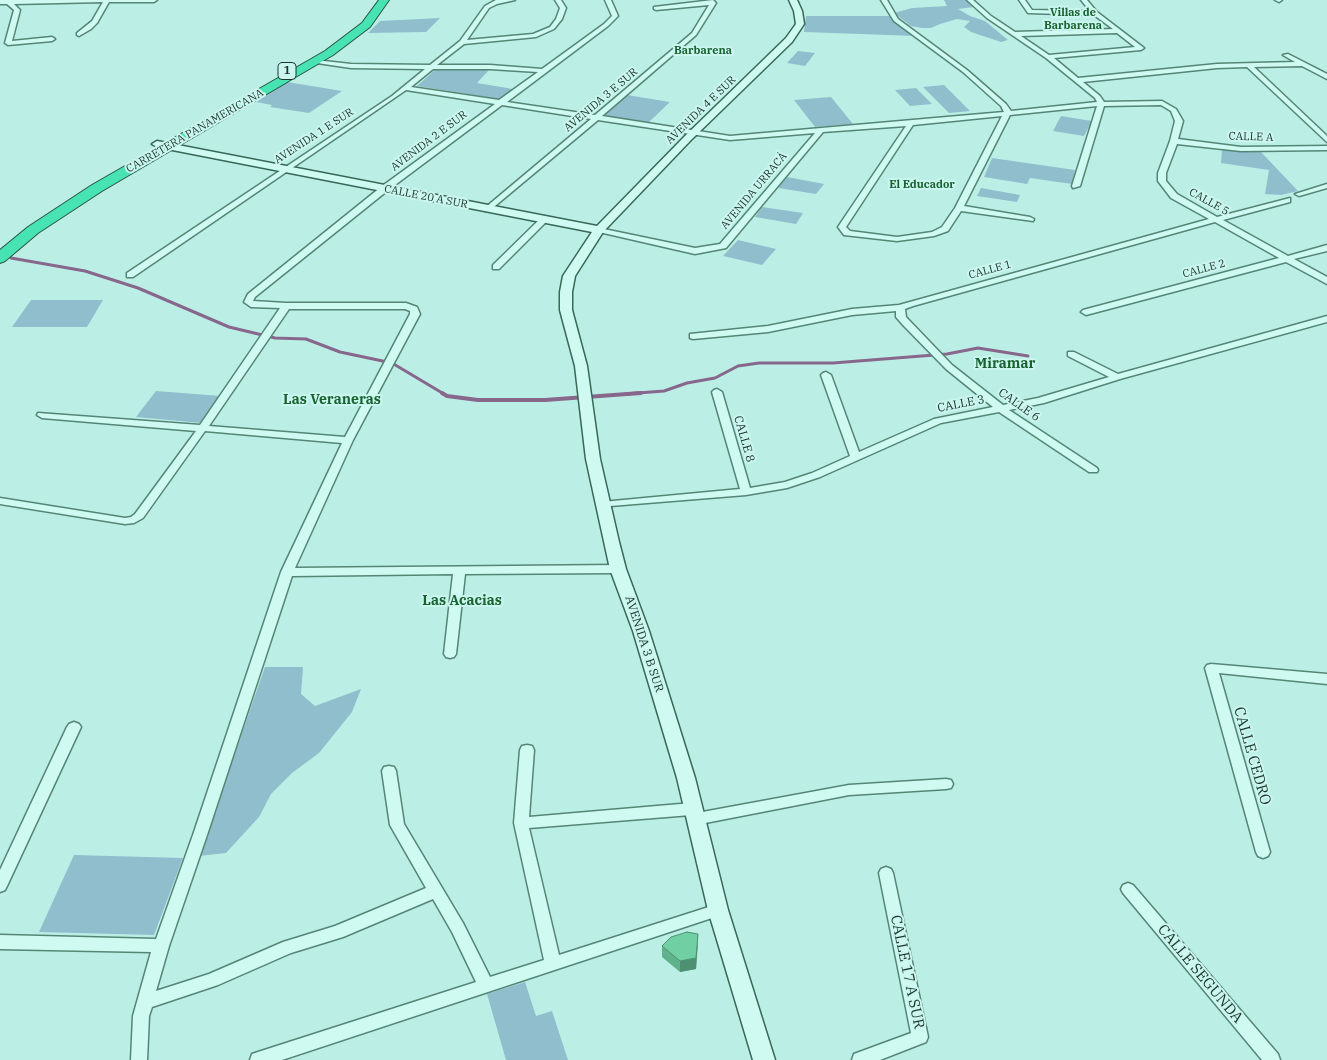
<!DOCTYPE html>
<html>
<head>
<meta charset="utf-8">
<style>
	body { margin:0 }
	canvas { display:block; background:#bbefe6 }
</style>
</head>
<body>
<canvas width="1327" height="1060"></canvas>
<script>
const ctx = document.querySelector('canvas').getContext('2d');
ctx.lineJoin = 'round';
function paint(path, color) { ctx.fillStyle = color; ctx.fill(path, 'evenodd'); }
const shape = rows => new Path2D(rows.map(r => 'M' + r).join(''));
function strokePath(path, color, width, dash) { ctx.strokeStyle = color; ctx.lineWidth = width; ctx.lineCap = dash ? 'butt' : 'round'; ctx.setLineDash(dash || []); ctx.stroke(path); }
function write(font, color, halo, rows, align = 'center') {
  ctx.font = font + ' "IBM Plex Serif",serif'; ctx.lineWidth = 4; ctx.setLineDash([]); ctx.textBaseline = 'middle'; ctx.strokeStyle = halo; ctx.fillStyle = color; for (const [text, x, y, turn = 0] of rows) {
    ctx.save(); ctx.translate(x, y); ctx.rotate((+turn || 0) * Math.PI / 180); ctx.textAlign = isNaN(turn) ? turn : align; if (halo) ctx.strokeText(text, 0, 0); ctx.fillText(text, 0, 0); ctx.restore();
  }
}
paint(shape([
	[944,0,966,0,974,7,958,9,970,16,985,21,1008,40,1001,42,971,32,964,27,970,21,957,19,940,24,931,28,922,28,911,26,894,13,912,8,947,6],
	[806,16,892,16,894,22,916,36,804,32],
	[440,18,426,32,368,33,380,21],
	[798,51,815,53,805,66,787,63],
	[437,68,489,70,477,83,513,89,499,99,417,86],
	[287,82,342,91,309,113,270,107,272,105,256,102],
	[944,85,970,111,949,113,923,87],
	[916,88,932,104,910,106,895,90],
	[627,95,670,102,648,123,604,116],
	[831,97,853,124,815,127,794,100],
	[1061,116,1092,121,1084,136,1053,131],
	[1222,149,1261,152,1298,191,1281,195,1265,194,1269,170,1221,163],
	[992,158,1075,170,1072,184,1030,178,1027,184,984,177],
	[787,177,824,184,816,194,778,188],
	[981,188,1020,195,1017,202,977,196],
	[762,207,803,213,796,224,755,217],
	[738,240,776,249,762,265,723,256],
	[31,300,103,300,87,327,12,327],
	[156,391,221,396,202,423,136,417],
	[265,667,303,667,301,694,315,706,361,689,352,712,319,753,292,773,271,794,259,817,226,853,199,856],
	[74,855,183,858,154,935,39,932],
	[525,982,536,1016,552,1011,568,1060,506,1060,487,994]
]), '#90becd');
strokePath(shape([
	[11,258,85,271,138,288,229,327,275,338,306,339,340,352,392,363,444,394],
	[625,394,664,391,687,383,715,378,738,366,759,363,833,363,947,354,978,348,1028,356]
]), '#88678d', 3);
strokePath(shape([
	[442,393,447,396,478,400,545,400,641,393]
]), '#88678d', 4);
const street = shape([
	[0,0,157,0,154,2,109,2,97,23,91,29,79,36,77,35,77,33,92,21,103,2,14,4,20,10,12,41,52,37,55,39,52,41,8,45,5,43,14,10,7,4,0,4,0,0],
	[496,0,515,0,497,4,489,8,467,40,533,34,550,27,556,19,560,8,555,0,561,0,566,8,562,19,554,29,536,37,464,44,437,65,490,65,542,69,604,24,612,16,605,0,611,0,618,16,608,26,507,102,595,115,692,33,709,5,656,10,654,9,654,7,713,0,716,3,696,35,602,116,730,136,1004,112,1001,106,963,72,894,21,881,0,887,0,898,19,967,70,1006,104,1011,111,1097,102,1095,98,1046,58,987,18,967,0,973,0,991,16,1015,32,1113,29,1094,15,1028,13,1019,0,1025,0,1032,10,1090,11,1081,0,1087,0,1097,12,1144,48,1141,50,1054,58,1078,78,1217,64,1295,62,1283,55,1288,54,1327,74,1327,79,1302,66,1254,67,1327,136,1327,142,1247,67,1217,68,1083,82,1100,96,1104,102,1162,101,1176,109,1183,121,1178,139,1241,147,1327,146,1327,150,1241,151,1177,144,1166,173,1166,181,1177,194,1217,217,1290,198,1290,202,1223,220,1288,256,1327,245,1327,251,1294,259,1327,277,1327,284,1286,262,1086,315,1081,312,1083,310,1279,258,1215,222,913,306,905,309,906,317,952,365,1003,405,1038,398,1109,377,1068,356,1068,352,1074,352,1118,374,1327,316,1327,322,1120,379,1044,403,1009,410,1097,468,1098,470,1097,472,1089,472,999,412,941,423,820,477,787,488,746,495,598,507,597,505,602,502,740,489,712,392,714,390,717,389,722,392,750,488,785,482,812,473,850,456,821,375,823,373,826,372,831,375,859,452,934,419,993,407,946,369,903,325,896,317,896,311,852,315,768,332,693,339,690,338,690,334,768,326,852,309,899,305,1209,219,1171,198,1158,181,1158,173,1170,141,1175,121,1171,111,1161,105,1104,106,1080,186,1073,188,1072,186,1097,106,1010,115,964,206,1030,217,1034,219,1033,221,961,211,948,231,934,236,897,241,844,235,838,227,906,126,823,132,726,248,695,254,599,232,595,230,599,228,695,248,720,244,815,133,730,140,598,120,489,211,486,211,486,207,591,119,502,105,387,191,255,297,253,301,286,303,406,303,417,307,420,314,353,440,295,568,618,565,624,569,618,573,465,574,456,654,454,657,450,658,446,657,444,654,453,574,292,576,207,835,169,946,156,991,209,974,283,942,335,926,426,888,390,825,382,771,384,767,389,766,394,767,396,771,404,824,463,923,490,977,544,960,514,823,520,750,522,746,527,745,532,746,534,750,529,817,692,803,697,805,699,809,697,813,849,785,946,779,951,780,953,784,951,788,946,789,849,795,695,825,690,823,688,819,691,815,529,828,559,955,718,904,723,905,726,910,723,915,718,916,282,1060,250,1060,252,1054,258,1052,476,982,452,932,433,899,343,937,291,953,218,985,152,1007,149,1016,147,1060,131,1060,133,1016,151,952,0,949,0,935,156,939,193,835,281,572,342,443,205,431,143,518,134,523,125,524,0,504,0,498,125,518,131,517,135,514,196,431,42,418,37,415,38,413,200,425,280,308,251,307,244,302,248,294,381,187,495,104,406,90,133,277,127,277,127,273,392,96,425,69,351,68,317,63,314,61,315,60,351,64,430,65,460,41,485,6,496,0],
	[1117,33,1135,47,1049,55,1021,36,1117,33],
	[433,69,490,69,538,72,499,100,411,87,433,69],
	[1002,116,955,208,942,227,932,232,897,237,850,231,846,227,913,125,1002,116],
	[289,309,405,309,410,311,410,314,345,437,209,426,289,309],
	[1275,0,1282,0,1279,2,1275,0],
	[1327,184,1327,188,1299,196,1295,194,1327,184],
	[541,218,548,220,499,269,493,269,493,265,541,218],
	[1211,664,1327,674,1327,684,1219,673,1270,852,1268,856,1263,858,1258,856,1256,852,1205,668,1207,665,1211,664],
	[74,722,79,724,81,727,7,886,5,890,0,892,0,870,67,727,69,724,74,722],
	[886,867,891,869,893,873,928,1037,926,1042,880,1060,852,1060,854,1054,911,1033,879,873,881,869,886,867],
	[1128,883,1133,885,1278,1054,1280,1060,1262,1060,1123,893,1121,889,1123,885,1128,883]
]);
const secondary = shape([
	[789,0,797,0,802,11,804,24,792,42,691,140,603,232,575,276,572,292,572,310,587,366,600,459,619,542,626,569,649,631,695,778,728,910,775,1060,753,1060,708,910,677,778,633,631,610,569,586,459,575,366,560,310,560,292,563,276,592,232,157,147,152,144,157,141,597,226,685,136,786,38,796,24,794,11,789,0]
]);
const highway = shape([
	[379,0,389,0,370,27,333,55,102,191,38,233,5,261,0,263,0,250,28,227,92,185,325,51,362,23,379,0]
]);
strokePath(street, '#558675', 3);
strokePath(secondary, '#386856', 3);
strokePath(highway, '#2a5342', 2);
paint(street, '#cefaf2');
paint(secondary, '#cefaf2');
paint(highway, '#47e3b2');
paint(shape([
	[698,945,696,969,680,972,662,957,662,946]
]), '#60b28c');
paint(shape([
	[698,934,696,969,680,972,680,961]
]), '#4e9172');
const building = shape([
	[687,932,698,934,696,958,680,961,662,946,671,937,687,932]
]);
paint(building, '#70cfa3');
strokePath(building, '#4e9172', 1);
write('bold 11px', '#186331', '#cbf6ef', [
	["Villas de",1073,13],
	["Barbarena",1073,26],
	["Barbarena",703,51],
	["El Educador",922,185]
]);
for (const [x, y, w] of [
	[287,71,18]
]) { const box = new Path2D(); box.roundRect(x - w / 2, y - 8.5, w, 17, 4); ctx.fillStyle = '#cbf6ef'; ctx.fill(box); strokePath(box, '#1a352a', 1); }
write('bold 11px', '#1a352a', null, [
	["1",287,71]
]);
write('11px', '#1a352a', '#cbf6ef', [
	["AVENIDA 3 E SUR",601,100,-40],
	["AVENIDA 4 E SUR",701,110,-44],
	["CARRETERA PANAMERICANA",195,131,-30],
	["AVENIDA 1 E SUR",314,136,-33],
	["CALLE A",1251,137,2],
	["AVENIDA 2 E SUR",429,141,-37],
	["AVENIDA URRACÁ",754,191,-50],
	["CALLE 20 A SUR",426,197,11],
	["CALLE 5",1209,202,29],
	["CALLE 2",1204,269,-15],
	["CALLE 1",990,270,-15]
]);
write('12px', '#1a352a', '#cbf6ef', [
	["CALLE 3",961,404,-11],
	["CALLE 6",1019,405,35],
	["CALLE 8",744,439,74],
	["AVENIDA 3 B SUR",644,644,72]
]);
write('bold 14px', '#186331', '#cbf6ef', [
	["Miramar",1005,364],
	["Las Veraneras",332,400],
	["Las Acacias",462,601]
]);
write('15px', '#1a352a', '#cbf6ef', [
	["CALLE CEDRO",1252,756,74],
	["CALLE 17 A SUR",907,972,78],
	["CALLE SEGUNDA",1200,974,50]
]);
</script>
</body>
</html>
